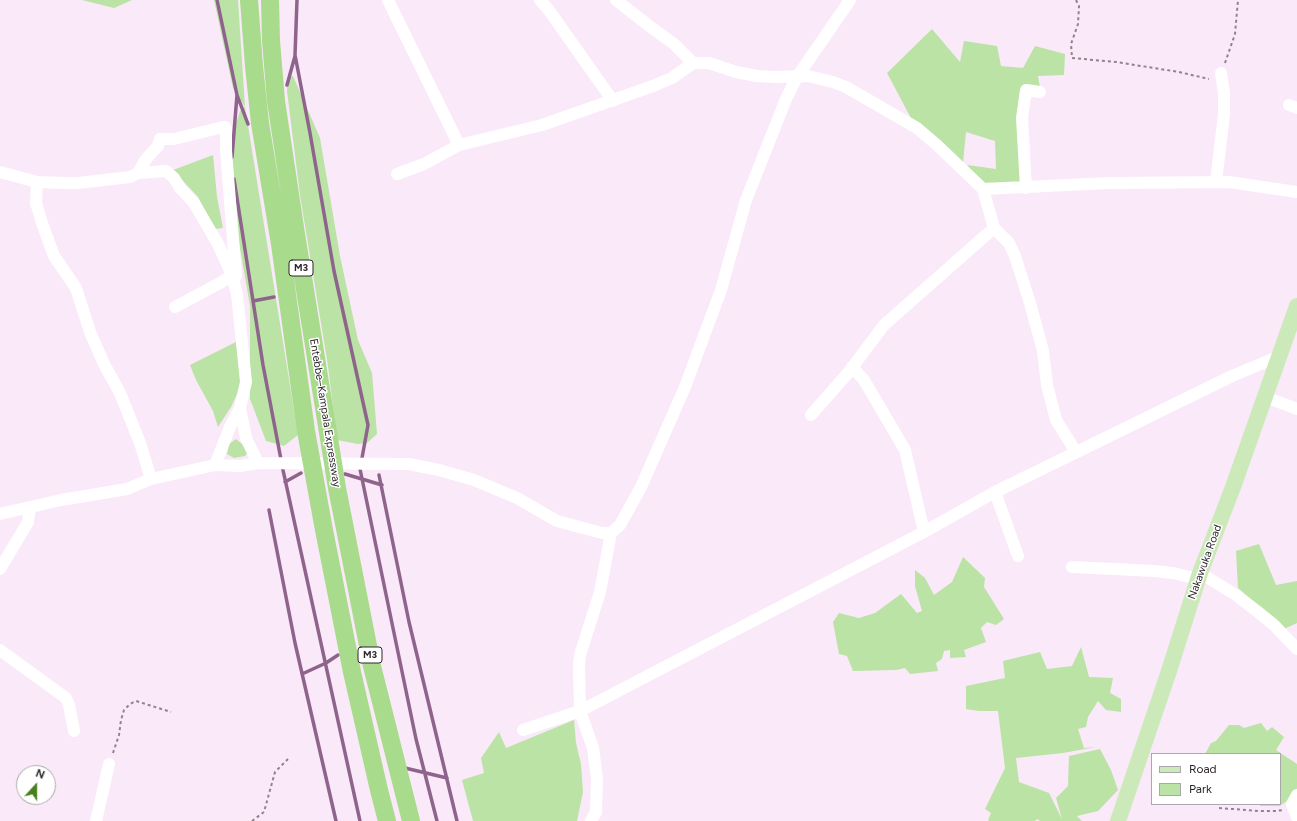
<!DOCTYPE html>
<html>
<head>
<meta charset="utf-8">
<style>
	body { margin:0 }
	#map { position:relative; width:1297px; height:821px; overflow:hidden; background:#fae9f8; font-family:Figtree,sans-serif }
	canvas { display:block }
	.legend { position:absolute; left:1151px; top:753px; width:130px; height:52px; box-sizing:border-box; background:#fff; border:1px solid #aba8ab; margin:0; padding:5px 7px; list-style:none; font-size:12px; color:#2d262c }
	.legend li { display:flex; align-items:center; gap:8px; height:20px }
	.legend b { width:20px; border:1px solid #aba8ab }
	.north { position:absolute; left:16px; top:765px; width:40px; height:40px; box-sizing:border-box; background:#fff; border:1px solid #aba8ab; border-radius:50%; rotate:21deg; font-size:11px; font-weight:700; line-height:16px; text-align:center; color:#2d262c }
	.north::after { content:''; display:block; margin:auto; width:14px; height:18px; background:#48811b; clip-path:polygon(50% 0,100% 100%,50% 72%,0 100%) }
</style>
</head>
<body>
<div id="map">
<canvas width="1297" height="821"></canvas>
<ul class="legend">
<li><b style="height:5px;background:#cbe9b9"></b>Road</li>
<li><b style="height:11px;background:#bbe3a5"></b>Park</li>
</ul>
<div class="north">N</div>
</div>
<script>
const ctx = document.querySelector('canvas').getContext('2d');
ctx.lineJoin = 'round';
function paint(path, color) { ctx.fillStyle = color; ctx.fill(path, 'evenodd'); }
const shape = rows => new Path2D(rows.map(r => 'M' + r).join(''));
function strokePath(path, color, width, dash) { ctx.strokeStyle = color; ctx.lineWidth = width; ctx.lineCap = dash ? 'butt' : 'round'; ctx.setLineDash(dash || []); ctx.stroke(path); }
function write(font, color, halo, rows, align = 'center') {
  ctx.font = font + ' Figtree,sans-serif'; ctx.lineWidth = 3; ctx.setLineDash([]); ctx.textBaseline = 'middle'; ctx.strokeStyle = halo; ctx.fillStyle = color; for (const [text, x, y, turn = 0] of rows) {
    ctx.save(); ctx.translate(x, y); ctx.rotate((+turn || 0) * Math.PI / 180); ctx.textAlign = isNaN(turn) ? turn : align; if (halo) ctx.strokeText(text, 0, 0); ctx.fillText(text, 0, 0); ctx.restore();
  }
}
paint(shape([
	[82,0,132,0,114,8],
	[214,0,238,0,245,107,298,435,284,446,266,441,250,399,250,306,238,237,228,149,240,111,245,107,233,88],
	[932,29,960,62,964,41,997,46,1001,66,1023,68,1035,46,1065,54,1064,75,1038,76,1040,88,1023,89,1021,185,983,185,967,165,996,169,995,141,966,132,963,163,912,120,887,73],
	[293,76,320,138,340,256,358,340,372,373,377,434,367,443,358,444,337,440,328,366,300,195,287,91,288,77],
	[213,155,217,197,223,228,215,229,198,197,173,170],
	[236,342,241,379,238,392,231,407,218,427,213,411,196,380,190,365],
	[236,439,242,444,248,452,245,456,234,458,227,454,229,444],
	[1259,544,1276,585,1297,581,1297,623,1284,629,1238,588,1236,551],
	[963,557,985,578,984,587,1004,619,996,625,987,622,981,628,986,642,964,650,966,657,950,658,950,650,944,651,942,659,936,663,938,671,910,674,905,668,896,670,853,671,847,656,839,654,833,622,839,613,859,618,875,613,901,594,917,613,922,611,915,586,915,570,925,578,934,595,952,582],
	[1081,647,1089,677,1113,678,1110,693,1121,699,1121,712,1106,710,1098,701,1088,717,1086,727,1078,729,1084,748,1096,747,1063,753,1016,758,1019,782,1049,793,1062,819,1056,798,1068,786,1069,756,1100,749,1111,770,1118,790,1098,811,1077,816,1082,821,1040,821,1037,819,1035,821,989,821,988,820,991,813,985,809,1005,768,998,711,979,711,966,709,966,686,1005,678,1003,661,1040,652,1047,669,1072,666],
	[574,720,576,743,581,764,583,792,577,821,473,821,462,780,484,773,481,758,499,732,506,748],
	[1261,723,1267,731,1272,727,1284,737,1276,750,1297,764,1297,788,1294,797,1279,806,1260,806,1260,804,1280,804,1280,754,1205,754,1211,743,1216,741,1229,725,1239,725,1244,728]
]), '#bbe3a5');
strokePath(shape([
	[217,0,237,95,248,124],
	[297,0,295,55,310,133,334,271,368,425,360,469,416,739,437,821],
	[287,85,295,56],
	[232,157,237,95],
	[234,179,263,365,283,470,360,821],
	[253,301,274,297],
	[345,474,382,485],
	[379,475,409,622,457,821],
	[285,482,301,473],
	[269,510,295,643,336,821],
	[302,674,326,663,338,655],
	[405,768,447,778]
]), '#8f648c', 3.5);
strokePath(shape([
	[1076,0,1079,6,1078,24,1071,44,1072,58,1116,62,1179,72,1209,79],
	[1225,63,1235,34,1238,0],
	[113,753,119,735,121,720,124,710,130,704,136,701,171,712],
	[1219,808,1259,811,1276,811,1283,810],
	[252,821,264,812,275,772,288,759]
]), '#8f838d', 2, [3, 3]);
strokePath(shape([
	[388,0,459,145],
	[540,0,548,9,613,101],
	[616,0,648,25,674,44,693,63],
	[1289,105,1297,108],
	[0,172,37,182,66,183,78,183,130,177,138,173,166,171,174,178,180,188,194,203,218,244,232,275,237,294,246,382,240,408,246,438,258,463],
	[138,173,146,159,158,146,160,139,174,139,223,127,225,127,226,129,226,151,236,276],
	[397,174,424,164,459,145,542,125,653,86,672,78,693,63,709,63,736,72,757,76,776,77,808,76,833,82,846,87,917,128,937,145,983,189,994,228,1009,243,1015,256,1030,303,1043,351,1047,385,1056,420,1076,452],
	[37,182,36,203,42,223,54,256,76,288,90,332,104,364,120,393,140,443,151,479],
	[1216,182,1224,114,1224,93,1221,73],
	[1026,188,1022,118,1026,90,1040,92],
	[983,189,1110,183,1229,182,1297,192],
	[175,307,220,283,232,275],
	[852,367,864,380,905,450,924,532],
	[1265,397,1297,409],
	[811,415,848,373,884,325,994,228],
	[215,465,230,427,240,408],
	[995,492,1018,556],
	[0,514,61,500,127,489,151,479,215,465,240,466,258,463,409,464,439,470,474,480,517,498,557,521,602,533,611,533,620,525,641,487,685,387,721,290,746,200,786,99,797,77,850,0],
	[1072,567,1154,571,1173,573,1198,579],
	[0,569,28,522,30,507],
	[1200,573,1236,595,1258,612,1274,625,1297,649],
	[0,650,66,698,69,705,74,731],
	[523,730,580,711,924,532,995,492,1232,376,1280,356],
	[1297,795,1292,804,1297,817],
	[96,821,109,764],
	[591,821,596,812,597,779,593,748,580,711,579,666,580,655,600,592,611,533]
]), '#fff', 12);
strokePath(shape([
	[1118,821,1169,671,1200,573,1233,487,1297,306]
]), '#cbe9b9', 16);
strokePath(shape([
	[249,0,254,66,260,123,280,244,306,431,324,530,352,672,379,790,387,821],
	[270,0,271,41,276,101,296,234,337,488,372,666,411,821]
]), '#a8db8b', 18);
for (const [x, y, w] of [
	[301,268,24],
	[370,655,24]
]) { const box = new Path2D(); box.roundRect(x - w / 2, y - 8, w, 16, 3); ctx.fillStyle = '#fff'; ctx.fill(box); strokePath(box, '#2d262c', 1); }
write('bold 10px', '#2d262c', null, [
	["M3",301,268],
	["M3",370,655]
]);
write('11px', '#2d262c', '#fff', [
	["Entebbe–Kampala Expressway",325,413,81],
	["Nakawuka Road",1205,562,-70]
]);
</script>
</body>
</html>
